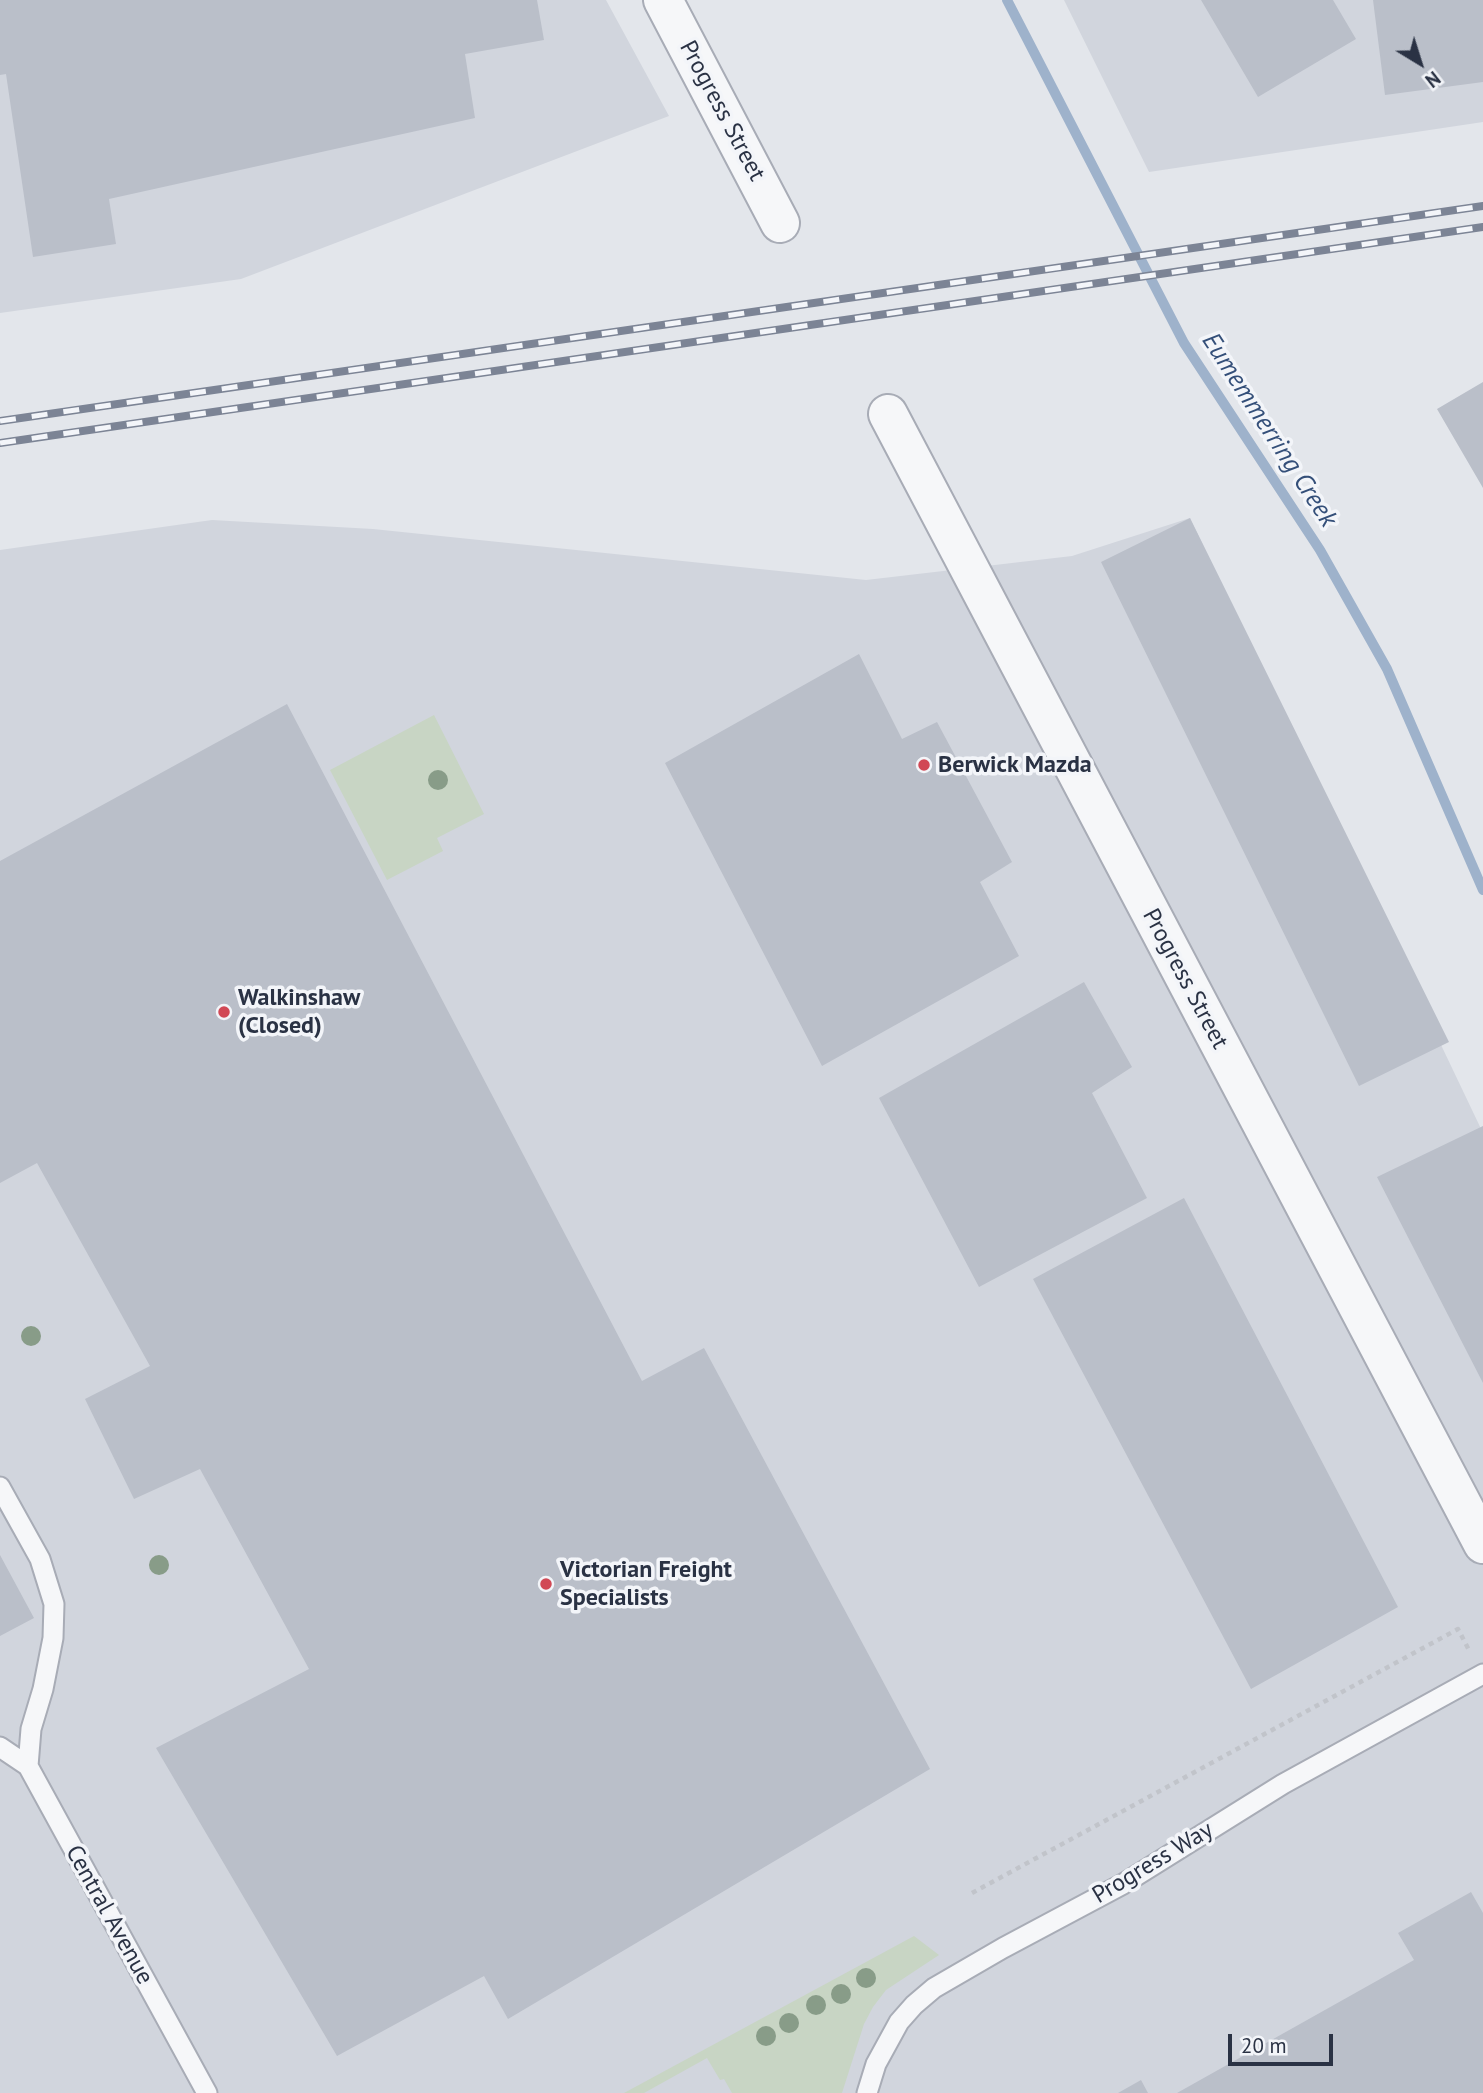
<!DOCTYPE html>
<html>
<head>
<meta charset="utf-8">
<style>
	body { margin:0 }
	#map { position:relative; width:1483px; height:2093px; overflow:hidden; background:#e3e6eb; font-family:"PT Sans",sans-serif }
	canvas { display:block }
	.north { position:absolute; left:1385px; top:28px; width:70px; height:70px; -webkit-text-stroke:5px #f3f5f9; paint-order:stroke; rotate:142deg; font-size:19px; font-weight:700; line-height:28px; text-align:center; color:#2a3244 }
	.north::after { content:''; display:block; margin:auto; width:24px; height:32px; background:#2a3244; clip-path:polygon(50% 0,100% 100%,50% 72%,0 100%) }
	.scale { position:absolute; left:1228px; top:2034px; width:105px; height:32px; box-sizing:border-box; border:4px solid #2a3244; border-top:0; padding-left:9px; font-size:21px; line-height:24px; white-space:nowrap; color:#2a3244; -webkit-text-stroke:5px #f3f5f9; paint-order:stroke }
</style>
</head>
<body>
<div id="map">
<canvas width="1483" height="2093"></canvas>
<div class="north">N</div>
<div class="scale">20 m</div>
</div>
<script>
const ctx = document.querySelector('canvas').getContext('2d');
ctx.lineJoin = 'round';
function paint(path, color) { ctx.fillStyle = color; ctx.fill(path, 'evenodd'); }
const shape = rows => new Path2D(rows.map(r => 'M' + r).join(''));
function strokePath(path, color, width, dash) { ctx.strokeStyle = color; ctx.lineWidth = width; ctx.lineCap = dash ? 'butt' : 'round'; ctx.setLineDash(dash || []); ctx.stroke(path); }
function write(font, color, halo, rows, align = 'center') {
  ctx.font = font + ' "PT Sans",sans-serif'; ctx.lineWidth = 7; ctx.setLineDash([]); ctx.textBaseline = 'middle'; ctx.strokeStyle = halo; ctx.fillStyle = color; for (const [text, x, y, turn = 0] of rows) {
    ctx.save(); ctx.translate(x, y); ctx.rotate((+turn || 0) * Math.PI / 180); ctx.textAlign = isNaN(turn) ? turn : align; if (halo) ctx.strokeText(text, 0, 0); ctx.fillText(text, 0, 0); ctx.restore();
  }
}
paint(shape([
	[0,0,606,0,669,116,241,279,0,313],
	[1064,0,1483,0,1483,122,1149,172],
	[1190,518,1483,1133,1483,2093,0,2093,0,550,212,520,373,529,866,580,1072,556]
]), '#d1d5dd');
paint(shape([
	[434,715,484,814,437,838,443,851,387,880,330,770],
	[914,1936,939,1955,886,1990,873,2007,864,2024,842,2093,732,2093,724,2079,720,2080,707,2058,644,2093,624,2093]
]), '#c8d5c4');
strokePath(shape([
	[1007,0,1184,343,1320,550,1387,669,1483,890]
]), '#9eb2cb', 10);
paint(shape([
	[0,0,537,0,544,40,465,54,475,118,109,199,116,244,33,257,6,74,0,75],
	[1201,0,1333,0,1356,39,1258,97],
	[1373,0,1483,0,1483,82,1385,95],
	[1483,382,1483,488,1437,409],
	[1190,518,1449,1042,1359,1086,1101,562],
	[859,654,902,739,937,722,1012,862,980,882,1019,956,822,1066,665,763],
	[287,704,642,1381,704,1348,930,1769,508,2019,484,1976,337,2056,156,1748,309,1669,200,1469,134,1499,85,1399,150,1366,37,1163,0,1183,0,861],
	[1084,982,1132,1067,1092,1093,1147,1198,979,1287,879,1098],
	[1483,1126,1483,1383,1377,1177],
	[1184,1198,1398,1607,1251,1689,1033,1279],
	[0,1555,34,1618,0,1636],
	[1471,1892,1483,1913,1483,2093,1177,2093,1414,1960,1398,1933],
	[1141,2080,1148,2093,1118,2093]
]), '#babfc9');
const service = shape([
	[0,1487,40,1559,54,1604,53,1638,43,1689,31,1729,28,1766],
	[0,1747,28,1766,207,2093],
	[867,2093,876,2064,899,2022,914,2005,934,1988,1003,1948,1123,1884,1283,1784,1483,1674]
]);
const minor = shape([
	[663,0,780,223],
	[888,414,1483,1544]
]);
strokePath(service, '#a8acb6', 23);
strokePath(minor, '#a8acb6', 42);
strokePath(shape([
	[972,1893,1458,1629,1470,1652]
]), '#c1c4ca', 4.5, [5, 5]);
strokePath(service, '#f6f7f9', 19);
strokePath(minor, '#f6f7f9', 38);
const rail = shape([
	[0,421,1483,206],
	[0,443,1483,227]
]);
strokePath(rail, '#7c8495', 8);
strokePath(rail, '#f3f5f9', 5, [16]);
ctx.fillStyle = '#889c88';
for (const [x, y] of [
	[438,780],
	[31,1336],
	[159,1565],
	[866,1978],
	[841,1994],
	[816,2005],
	[789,2023],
	[766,2036]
]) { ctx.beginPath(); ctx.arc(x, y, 10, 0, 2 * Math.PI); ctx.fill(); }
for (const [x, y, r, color] of [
	[924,765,7,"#d14855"],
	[224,1012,7,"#d14855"],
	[546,1584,7,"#d14855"]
]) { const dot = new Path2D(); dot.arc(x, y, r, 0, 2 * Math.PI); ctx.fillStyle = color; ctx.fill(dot); strokePath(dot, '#f3f5f9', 2.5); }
write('24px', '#2a3244', '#f3f5f9', [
	["Progress Street",722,111,62],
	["Progress Street",1185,979,62],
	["Progress Way",1153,1863,-31],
	["Central Avenue",109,1915,61]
]);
write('bold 24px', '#2a3244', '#f3f5f9', [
	["Berwick Mazda",938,765],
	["Walkinshaw",238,998],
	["(Closed)",238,1026],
	["Victorian Freight",560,1570],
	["Specialists",560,1598]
], 'left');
write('italic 26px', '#344f79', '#f3f5f9', [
	["Eumemmerring Creek",1269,430,57]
]);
</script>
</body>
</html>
